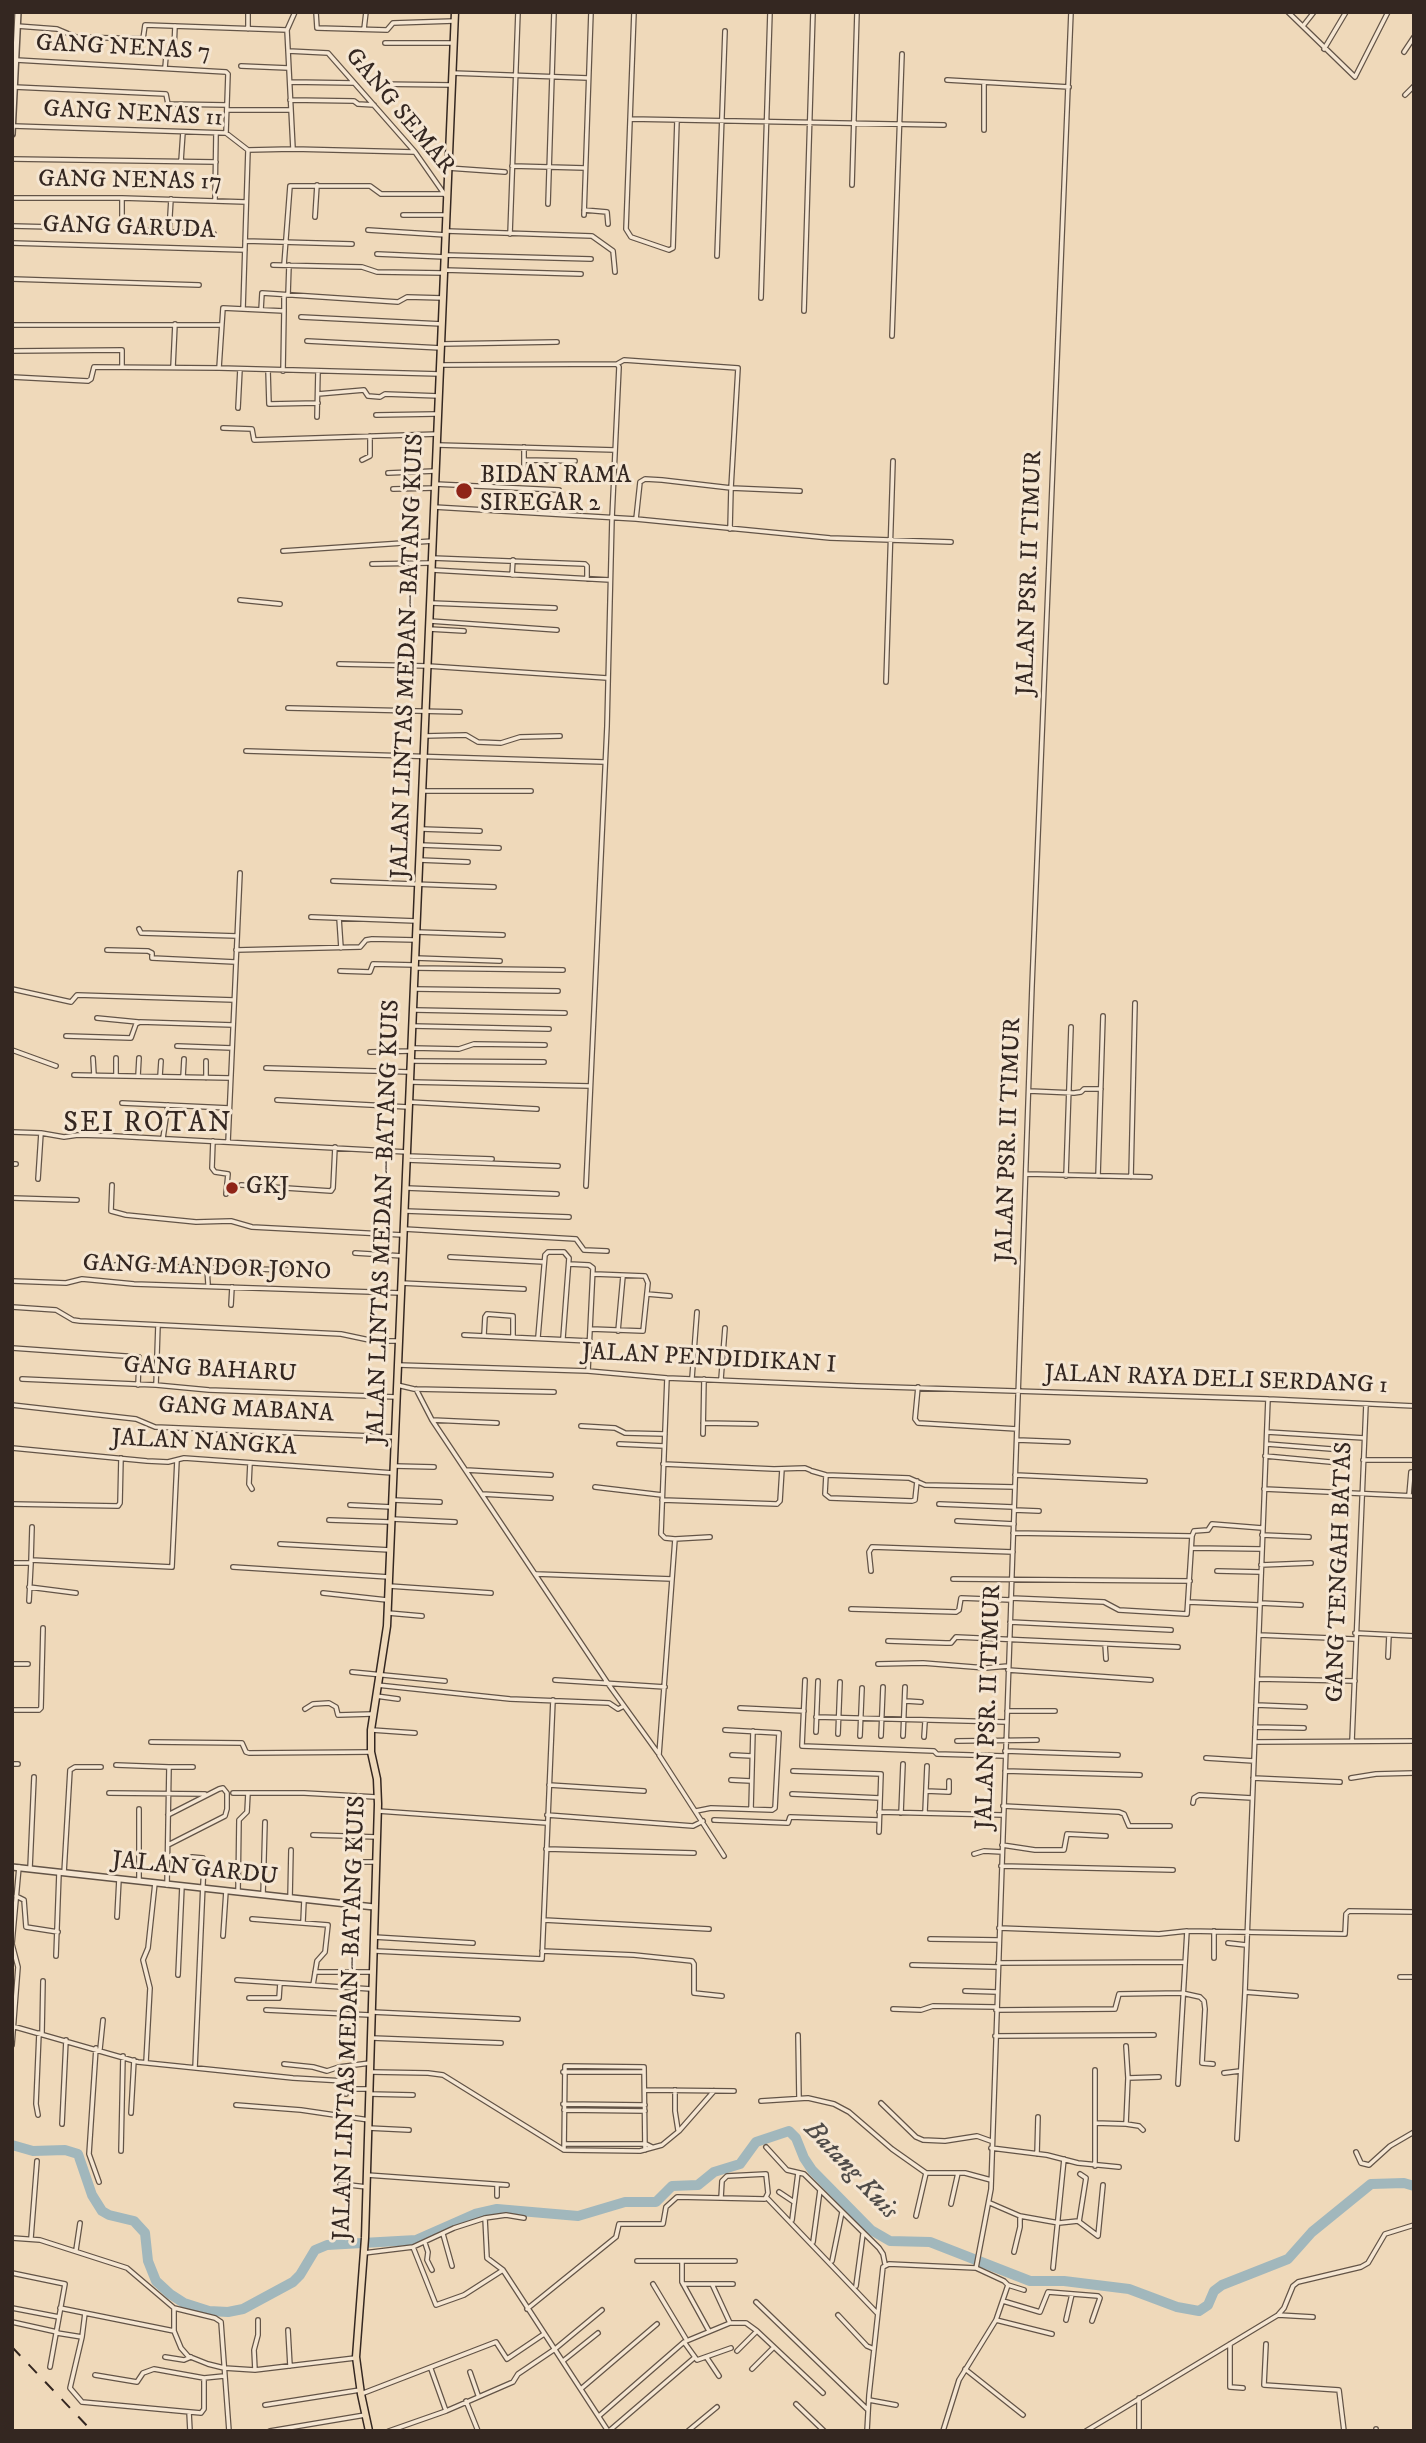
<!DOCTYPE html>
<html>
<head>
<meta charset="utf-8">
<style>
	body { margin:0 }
	#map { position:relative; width:1426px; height:2443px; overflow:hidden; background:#efd9ba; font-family:"IM FELL DW Pica",serif }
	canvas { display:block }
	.frame { position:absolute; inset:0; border:14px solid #342721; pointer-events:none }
</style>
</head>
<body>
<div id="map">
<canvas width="1426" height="2443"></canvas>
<div class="frame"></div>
</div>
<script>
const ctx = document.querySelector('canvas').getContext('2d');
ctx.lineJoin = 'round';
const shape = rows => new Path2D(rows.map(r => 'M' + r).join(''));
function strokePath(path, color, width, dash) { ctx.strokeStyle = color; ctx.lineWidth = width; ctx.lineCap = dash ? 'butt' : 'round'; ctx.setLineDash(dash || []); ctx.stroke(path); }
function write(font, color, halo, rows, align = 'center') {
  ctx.font = font + ' "IM FELL DW Pica",serif'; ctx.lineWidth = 6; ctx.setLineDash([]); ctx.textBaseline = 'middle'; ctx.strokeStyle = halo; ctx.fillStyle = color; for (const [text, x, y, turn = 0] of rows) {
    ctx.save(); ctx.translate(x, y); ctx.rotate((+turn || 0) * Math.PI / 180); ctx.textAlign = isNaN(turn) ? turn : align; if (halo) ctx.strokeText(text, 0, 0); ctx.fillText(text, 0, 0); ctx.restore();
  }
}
strokePath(shape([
	[12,2145,33,2151,65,2150,78,2154,92,2195,102,2211,109,2215,134,2221,145,2233,148,2261,156,2281,170,2294,184,2303,209,2311,228,2312,243,2309,293,2282,300,2275,315,2250,327,2245,416,2240,475,2214,497,2209,578,2216,625,2202,656,2202,672,2186,698,2185,714,2172,740,2164,756,2142,789,2131,796,2138,804,2158,812,2170,871,2230,890,2241,930,2242,1030,2281,1064,2281,1129,2289,1177,2307,1199,2311,1208,2305,1214,2291,1222,2285,1288,2259,1312,2232,1371,2184,1404,2183,1414,2186]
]), '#a1b7bc', 10);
const minor = shape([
	[295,12,287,30,293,149,248,150,243,309,223,308,219,368,440,374],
	[316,12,317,28,387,30,393,23,454,21],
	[634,12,626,229,631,237,669,250,673,248,677,120],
	[1288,12,1355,77,1388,12],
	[17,26,57,29,76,37,148,39],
	[1303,26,1314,12],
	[248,29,248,12],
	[364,29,366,12],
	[143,39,145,25,287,30],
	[385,43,453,43],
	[1324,49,1346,12],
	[288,51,328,53,415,152,445,195],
	[1404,52,1414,37],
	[16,60,226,72,228,74,226,133],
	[241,66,288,68],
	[165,68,166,56,174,50,175,26],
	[452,73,588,78],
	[947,80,1069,87],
	[290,82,354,83],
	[376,84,452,85],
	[14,87,166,94,168,104,227,105],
	[1405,95,1414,86],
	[290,100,354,101,358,104,374,105],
	[227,110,291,110],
	[630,119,944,125],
	[13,126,226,133,248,150],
	[984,130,984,83],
	[293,149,414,152],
	[12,159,216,162],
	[181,161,183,132],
	[512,166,585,168],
	[448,168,505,172],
	[852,185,857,12],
	[12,198,122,198,246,202],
	[122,198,122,225,124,230,169,231],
	[171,199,169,232,214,234],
	[215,200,216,133],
	[548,204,554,12],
	[584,210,607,212,608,224],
	[403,215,446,215],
	[584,215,591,12],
	[315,217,317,185],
	[12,226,52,227],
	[368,230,446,235],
	[446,231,592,236,613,251,615,272],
	[510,234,518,12],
	[245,241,352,244],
	[12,243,245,250],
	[377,254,445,257],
	[445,255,591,259],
	[717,256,725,31],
	[273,265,362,267,377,272,444,273],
	[284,265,290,186,370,186,381,194,447,194],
	[444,270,581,274],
	[12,279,199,285],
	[288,295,289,265],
	[284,296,284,311],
	[761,298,770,12],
	[243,309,284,311,283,371],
	[261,310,262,293,398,302,407,297,443,298],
	[804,311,813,12],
	[301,317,442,324],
	[12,325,221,325],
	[892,336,902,54],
	[307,341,441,348],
	[441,344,557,342],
	[12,351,122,350,122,367],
	[440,365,617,364,624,360,738,368,731,488,800,491],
	[173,367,175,324],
	[268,370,269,404,318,403],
	[12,377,88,381,91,379,94,367,219,368],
	[318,394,364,390,368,396,380,397,385,394,439,396],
	[238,408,240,369],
	[376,415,436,414],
	[317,417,318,371],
	[223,428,252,429,254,440,438,434],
	[437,445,615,450],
	[524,447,524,475],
	[362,460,370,456,370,436],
	[524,460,575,461],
	[388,473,435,471],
	[435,484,559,490],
	[393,489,435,488],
	[434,507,636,519,830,538,951,542],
	[636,519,640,482,645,479,662,480,731,488,730,529],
	[283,551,433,541],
	[432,558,585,564,587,566,587,579],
	[372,564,430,563],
	[432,570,610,580],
	[512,575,513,560],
	[240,600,280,604],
	[431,603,555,608],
	[430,621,557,630],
	[429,629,464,631],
	[339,664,428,666,607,678],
	[886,682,893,461],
	[288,708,460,712],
	[424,736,466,735,478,742,501,743,520,737,560,736],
	[246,751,604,762],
	[422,791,531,791],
	[421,829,480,831],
	[420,845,499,848],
	[419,860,468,862],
	[333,881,494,887],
	[311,917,416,921],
	[339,918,341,948],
	[139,929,141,933,237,936],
	[416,932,503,935],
	[107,950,148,951,152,953,152,958,235,962],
	[236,950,360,947,366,940,372,939,416,940],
	[415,958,500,961],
	[415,968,563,970],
	[340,971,370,972,373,964,415,965],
	[12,989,71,1002,77,995,234,1000],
	[414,989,558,991],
	[415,1010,565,1013],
	[97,1018,138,1022],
	[412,1026,549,1029],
	[66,1036,131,1038,136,1024,140,1022,233,1025],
	[177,1046,232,1048],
	[412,1048,459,1049,474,1044,545,1045],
	[12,1050,56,1066],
	[370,1052,412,1051],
	[93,1058,94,1075],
	[411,1061,544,1062],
	[266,1068,410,1072],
	[74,1075,230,1078],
	[116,1075,116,1058],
	[138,1076,139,1058],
	[160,1076,161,1061],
	[183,1077,184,1059],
	[206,1078,206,1061],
	[410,1082,590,1086],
	[1029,1091,1074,1093,1081,1092,1084,1089,1101,1089],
	[277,1100,408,1107],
	[409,1102,537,1109],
	[122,1103,229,1108],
	[12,1132,41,1133,64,1137,78,1135,114,1136,407,1152],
	[163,1138,168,1105],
	[213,1141,212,1168,215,1172,228,1174,226,1194],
	[228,1142,240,873],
	[407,1156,492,1159],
	[407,1160,558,1166],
	[12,1164,16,1164],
	[1027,1174,1150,1177],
	[1066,1176,1071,1027],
	[1098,1176,1103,1016],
	[1131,1177,1135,1003],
	[38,1179,41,1133],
	[112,1185,111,1211,126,1215,196,1222,231,1221,252,1227,403,1235],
	[241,1185,331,1191,333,1188,335,1147],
	[586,1186,607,726,612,518,619,367,617,364],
	[406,1188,557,1194],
	[12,1198,77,1200],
	[405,1211,569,1217],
	[404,1229,576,1239,584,1250,607,1251],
	[355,1253,403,1256],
	[450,1257,544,1262],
	[569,1264,589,1265,593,1268,588,1371],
	[115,1265,289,1270],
	[207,1268,208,1284],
	[12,1281,66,1283,82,1279,134,1284,401,1293],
	[401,1283,524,1289],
	[647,1294,670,1296],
	[231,1305,232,1287],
	[12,1307,56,1310,73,1320,80,1321,341,1334,374,1341,398,1341],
	[591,1329,643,1331,648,1283,645,1276,594,1274],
	[618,1331,623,1276],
	[464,1335,590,1341],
	[484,1335,485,1317,487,1314,513,1316,513,1336],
	[538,1337,545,1255,548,1252,564,1252,569,1258,563,1338],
	[12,1348,139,1357,138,1385],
	[398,1365,588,1371,667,1378,857,1386,1268,1399,1414,1406],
	[667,1378,661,1534,665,1538,675,1539,659,1755,724,1856],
	[692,1378,697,1312],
	[22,1379,156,1385,209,1390,396,1397],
	[721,1379,725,1328],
	[156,1385,158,1325],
	[397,1385,414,1389,554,1392],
	[918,1387,915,1419,918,1423,1017,1429],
	[416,1389,432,1420,609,1685,658,1753],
	[12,1405,136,1419,155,1427,395,1437],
	[432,1420,497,1423],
	[703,1423,756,1424],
	[581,1426,615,1428,625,1433,665,1434],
	[1267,1432,1364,1438],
	[703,1434,704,1379],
	[1017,1440,1068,1442],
	[619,1444,664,1446],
	[1267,1444,1344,1450],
	[12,1448,147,1461,168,1462,184,1458,393,1473],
	[1265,1456,1341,1463],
	[1363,1460,1414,1460],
	[250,1463,249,1484,252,1489],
	[663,1464,774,1469,805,1468,810,1470],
	[394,1466,434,1467],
	[466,1470,551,1475],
	[812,1471,826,1475,909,1478,925,1485,1015,1487],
	[826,1475,825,1494,830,1498,912,1501,915,1500,917,1481],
	[1015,1475,1145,1481],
	[595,1487,662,1495],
	[1264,1489,1414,1496],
	[482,1494,551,1498],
	[1409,1495,1411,1472,1414,1472],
	[393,1500,440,1502],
	[662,1500,777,1504,780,1501,782,1469],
	[12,1504,118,1506,120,1503,121,1458],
	[939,1504,1013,1507],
	[350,1505,392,1507],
	[1014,1510,1039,1511],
	[392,1519,455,1522],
	[329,1520,390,1522],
	[957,1521,1014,1524],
	[1013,1533,1192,1536],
	[1262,1535,1309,1537],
	[1192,1536,1194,1531,1208,1530,1212,1524,1262,1528],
	[675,1539,710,1537],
	[280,1544,390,1550],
	[1192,1548,1261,1549],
	[31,1560,172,1567,177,1460],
	[31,1561,32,1527],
	[12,1563,31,1563,29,1601],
	[1261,1565,1311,1563],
	[233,1567,389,1577],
	[871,1571,869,1552,872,1547,1013,1552],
	[1217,1571,1260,1572],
	[536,1574,672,1579],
	[953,1579,1190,1581],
	[389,1586,491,1593],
	[29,1587,76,1593],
	[323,1593,387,1600],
	[1011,1598,1104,1602,1119,1610,1187,1614,1192,1536],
	[1188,1602,1259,1605],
	[1260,1603,1301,1605],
	[851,1609,956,1612,959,1610,961,1598,1011,1600],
	[388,1613,422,1616],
	[1010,1622,1171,1630],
	[1355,1633,1414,1636],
	[1259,1635,1354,1639],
	[888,1641,946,1643,951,1643,956,1637,1178,1647],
	[1105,1644,1106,1659],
	[1388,1657,1389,1635],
	[12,1664,28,1664],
	[878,1664,923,1663,986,1668,1008,1666],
	[1008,1670,1151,1680],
	[352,1672,445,1681],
	[1257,1679,1355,1681],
	[555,1680,665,1687],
	[805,1680,802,1746,934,1751,937,1754,1005,1756],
	[377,1685,510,1699,609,1703,618,1709,624,1706],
	[376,1696,398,1699],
	[906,1701,921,1702],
	[1256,1705,1305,1707],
	[740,1708,804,1711],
	[305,1709,313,1704,329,1703,336,1707,338,1715,372,1714],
	[12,1710,39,1710,41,1708,43,1628],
	[1007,1711,1055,1711],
	[816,1717,1006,1722],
	[1255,1727,1304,1728],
	[372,1730,415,1733],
	[816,1732,818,1681],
	[838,1734,840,1682],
	[860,1736,862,1688],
	[881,1736,883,1687],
	[903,1736,905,1687],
	[924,1737,925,1722],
	[957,1741,1037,1740],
	[1352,1741,1366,1404],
	[151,1742,242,1743,246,1752,249,1753,371,1752],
	[1255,1742,1414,1741],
	[1005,1751,1118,1755],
	[732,1755,752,1756],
	[1206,1758,1254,1761],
	[12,1764,18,1764],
	[116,1765,169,1767],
	[793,1771,881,1774,879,1832],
	[1005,1771,1140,1775],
	[1253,1778,1340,1782],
	[1351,1778,1376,1774,1414,1773],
	[731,1780,751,1781],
	[549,1785,644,1791],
	[926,1791,949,1792,949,1781],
	[109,1793,205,1794],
	[233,1793,304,1793,376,1797],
	[792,1794,880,1798],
	[1193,1803,1194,1798,1199,1795,1252,1798],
	[1003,1806,1119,1812,1124,1814,1129,1826,1170,1826],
	[139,1809,139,1881],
	[751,1809,753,1731],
	[378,1811,547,1823],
	[696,1811,711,1808,772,1810,775,1808,779,1733,725,1730],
	[879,1812,1003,1815],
	[925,1812,927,1766],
	[901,1813,903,1764],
	[168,1815,219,1789,223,1788,227,1793,227,1809,225,1816,168,1845],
	[547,1815,693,1826,703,1821],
	[714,1820,788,1823,790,1817,879,1820],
	[313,1835,377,1837],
	[1002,1845,1035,1850,1064,1850,1067,1834,1106,1836],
	[546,1849,694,1853],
	[974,1854,984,1851,1002,1852],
	[192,1857,203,1858,204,1861,195,2068],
	[356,1862,376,1862],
	[1001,1866,1173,1870],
	[30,1868,34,1777],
	[64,1873,70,1770,75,1767,101,1767],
	[167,1885,169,1767,193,1767],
	[238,1892,239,1820,247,1812,248,1793],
	[263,1895,265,1822],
	[16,1896,24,1900,26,1927,58,1932],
	[290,1898,291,1850],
	[117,1917,119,1879],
	[252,1919,328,1925,325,1952,317,1961,313,1985],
	[544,1920,709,1929],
	[303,1922,304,1900],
	[999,1928,1159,1934,1187,1931,1345,1934,1346,1914,1349,1911,1414,1912],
	[223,1936,226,1891],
	[374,1937,473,1943],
	[930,1939,999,1940],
	[1228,1943,1246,1945],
	[375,1951,542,1959,553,1700],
	[542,1951,634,1955,692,1961,694,1964,694,1993,722,1996],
	[56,1956,59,1873],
	[1214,1958,1214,1931],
	[998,1963,1184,1962],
	[912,1965,998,1967],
	[315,1972,372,1972],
	[178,1975,182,1886],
	[1400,1977,1414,1977],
	[237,1980,371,1989],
	[965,1991,997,1992],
	[1245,1992,1296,1996],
	[249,1998,279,1998,280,1983],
	[893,2009,921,2010,933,2006,996,2007],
	[266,2010,370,2015],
	[996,2010,1115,2009,1119,1994,1182,1993,1200,1997,1204,2001,1205,2009,1202,2063,1213,2064],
	[372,2012,518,2019],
	[12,2026,138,2062,293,2078,344,2081,347,2084,346,2094],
	[42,2033,43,1981],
	[798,2035,799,2098],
	[995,2036,1154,2035],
	[372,2038,501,2043],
	[12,2045,18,1967,12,1944,19,1867],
	[1126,2046,1128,2078],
	[96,2048,89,2154,99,2182],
	[100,2049,103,2020],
	[146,2062,150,1988,143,1960,148,1948,155,1883],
	[284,2064,313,2067,327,2071,339,2067,370,2063],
	[371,2072,428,2073,443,2075,564,2150,640,2151,662,2145,679,2131,714,2091],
	[563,2072,644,2072],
	[1224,2073,1240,2071],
	[1178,2084,1187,1931],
	[346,2089,369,2089],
	[645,2090,734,2091],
	[675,2090,675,2111,678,2130],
	[369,2094,413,2095],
	[761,2101,808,2098,834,2104,849,2112,892,2149,926,2173,965,2173,991,2180],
	[881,2103,916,2137,923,2140,945,2141,977,2136,991,2141],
	[563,2104,645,2105],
	[236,2105,301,2110,369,2120],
	[564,2110,645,2111],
	[131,2113,134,2060],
	[38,2115,36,2104,39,2033],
	[1095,2123,1126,2124,1128,2078,1159,2077],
	[62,2124,66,2040],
	[1126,2124,1139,2126,1143,2130],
	[368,2128,409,2130],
	[1237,2139,1245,1992,1268,1399],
	[564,2144,646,2144,652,2147],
	[766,2147,787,2170,804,2174,879,2248,883,2254,885,2264],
	[991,2148,1047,2155,1078,2163,1119,2167],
	[564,2150,565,2066,644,2067,645,2150],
	[121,2151,123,2056],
	[1356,2152,1361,2163,1369,2165,1390,2146,1414,2132],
	[1037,2154,1038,2117],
	[1095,2166,1095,2070],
	[367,2175,507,2185],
	[340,2184,367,2187],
	[497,2185,497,2196],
	[779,2192,794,2202],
	[767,2198,877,2313],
	[990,2203,1020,2216,1020,2227,1014,2252],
	[951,2204,958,2173],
	[916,2216,926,2173],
	[1020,2216,1059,2223,1078,2221,1098,2236,1103,2185],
	[485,2218,487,2258,503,2270,608,2431],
	[792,2220,798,2173],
	[1079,2222,1086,2178,1080,2174],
	[443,2234,452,2266],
	[12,2238,40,2240,127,2268,174,2308,215,2318,221,2322,229,2431],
	[31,2238,37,2161],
	[813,2242,820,2190],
	[425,2243,428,2252,427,2260,432,2270],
	[413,2247,436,2305,464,2295,503,2270],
	[76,2250,80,2223],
	[364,2253,413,2247,454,2228,485,2218,506,2215,524,2218],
	[637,2261,735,2261],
	[682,2261,682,2282,709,2331],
	[832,2261,842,2212],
	[976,2268,991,2189,1032,986,1071,12],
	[1053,2268,1064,2159],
	[12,2273,65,2284,50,2367],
	[653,2284,686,2339],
	[683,2284,733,2284],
	[1008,2285,1024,2290],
	[856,2286,863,2234],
	[1003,2301,1040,2312,1048,2292,1098,2296,1100,2298,1092,2321],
	[756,2302,868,2410],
	[12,2308,59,2317],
	[60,2308,174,2331],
	[174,2308,174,2331,181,2348,188,2356,208,2364,224,2368,255,2370,355,2358],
	[527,2309,616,2237,619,2224,663,2224,666,2207,677,2197,765,2199,768,2193,766,2174,727,2176,722,2181,721,2198],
	[838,2315,867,2346,874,2349],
	[1278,2315,1313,2317],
	[996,2320,1052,2334],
	[1066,2320,1072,2294],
	[12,2322,57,2332],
	[731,2323,746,2323,757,2331,737,2351],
	[288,2330,290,2366],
	[757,2331,823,2393],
	[57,2333,82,2337,70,2388,82,2402,201,2413,204,2409,204,2378],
	[82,2337,85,2313],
	[684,2342,697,2360,731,2348],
	[1230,2344,1230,2387,1243,2388],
	[1266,2344,1264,2385,1339,2390,1344,2431],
	[165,2357,184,2360,191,2357],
	[707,2358,719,2376],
	[563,2361,598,2333],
	[431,2369,446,2411],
	[752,2369,774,2347],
	[965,2369,1023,2415],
	[255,2370,254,2350,258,2335,258,2320],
	[470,2372,478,2395],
	[95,2375,137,2382,143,2373,154,2369,204,2378,224,2376],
	[582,2388,657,2324],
	[361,2394,496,2342,507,2359,544,2334],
	[869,2400,896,2405],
	[466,2401,478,2431],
	[796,2404,824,2431],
	[265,2405,360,2390],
	[189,2412,190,2431],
	[599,2416,684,2342,730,2323,712,2284],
	[1376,2429,1376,2431],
	[270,2431,365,2415],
	[389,2431,446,2411,513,2382,518,2374,555,2349,602,2310],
	[609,2431,694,2358],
	[688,2431,717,2407],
	[867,2431,869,2395,883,2267,889,2264,976,2268,1004,2281,1008,2285,996,2320,959,2380,943,2431],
	[1086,2431,1278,2315,1284,2308,1293,2286,1298,2282,1361,2267,1368,2263,1385,2234,1414,2225],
	[1139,2431,1139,2398]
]);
const tertiary = shape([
	[12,134,18,12],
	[12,1867,374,1907]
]);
const trunk = shape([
	[369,2431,361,2394,356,2357,365,2238,378,1804,377,1779,371,1752,371,1730,387,1626,455,12]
]);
strokePath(minor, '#635447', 6);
strokePath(tertiary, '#635447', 8);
strokePath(trunk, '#342721', 9);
strokePath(minor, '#f5e6d2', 3.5);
strokePath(tertiary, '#f5e6d2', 5);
strokePath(trunk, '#efd9ba', 6);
strokePath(shape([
	[12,2347,92,2431]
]), '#342721', 2, [12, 12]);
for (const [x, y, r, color] of [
	[464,491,9,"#8f2418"],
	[232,1188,7,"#8f2418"]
]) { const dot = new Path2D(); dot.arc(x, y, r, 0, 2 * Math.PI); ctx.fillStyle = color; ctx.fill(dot); strokePath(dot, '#f5e6d2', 2.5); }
write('24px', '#342721', '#f5e6d2', [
	["GANG NENAS 7",123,49,3],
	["GANG SEMAR",399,112,50],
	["GANG NENAS 11",133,115,3],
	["GANG NENAS 17",130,182,1],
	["GANG GARUDA",129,229,2],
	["JALAN PSR. II TIMUR",1031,573,-88],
	["JALAN LINTAS MEDAN–BATANG KUIS",409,656,-88],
	["JALAN PSR. II TIMUR",1010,1140,-88],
	["JALAN LINTAS MEDAN–BATANG KUIS",385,1222,-88],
	["GANG MANDOR JONO",207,1269,2],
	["JALAN PENDIDIKAN I",709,1360,3],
	["GANG BAHARU",210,1371,3],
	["JALAN RAYA DELI SERDANG 1",1216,1381,2],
	["GANG MABANA",246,1411,3],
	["JALAN NANGKA",204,1444,3],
	["GANG TENGAH BATAS",1341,1572,-88],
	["JALAN PSR. II TIMUR",990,1707,-88],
	["JALAN GARDU",195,1870,6],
	["JALAN LINTAS MEDAN–BATANG KUIS",351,2018,-88]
]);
write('24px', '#342721', '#f5e6d2', [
	["BIDAN RAMA",480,477],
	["SIREGAR 2",480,505],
	["GKJ",246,1188]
], 'left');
write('italic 26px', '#4f4b48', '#f5e6d2', [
	["Batang Kuis",850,2171,47]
]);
ctx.letterSpacing = '2px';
write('28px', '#342721', '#f5e6d2', [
	["SEI ROTAN",148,1125]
]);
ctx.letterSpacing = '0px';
</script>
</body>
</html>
